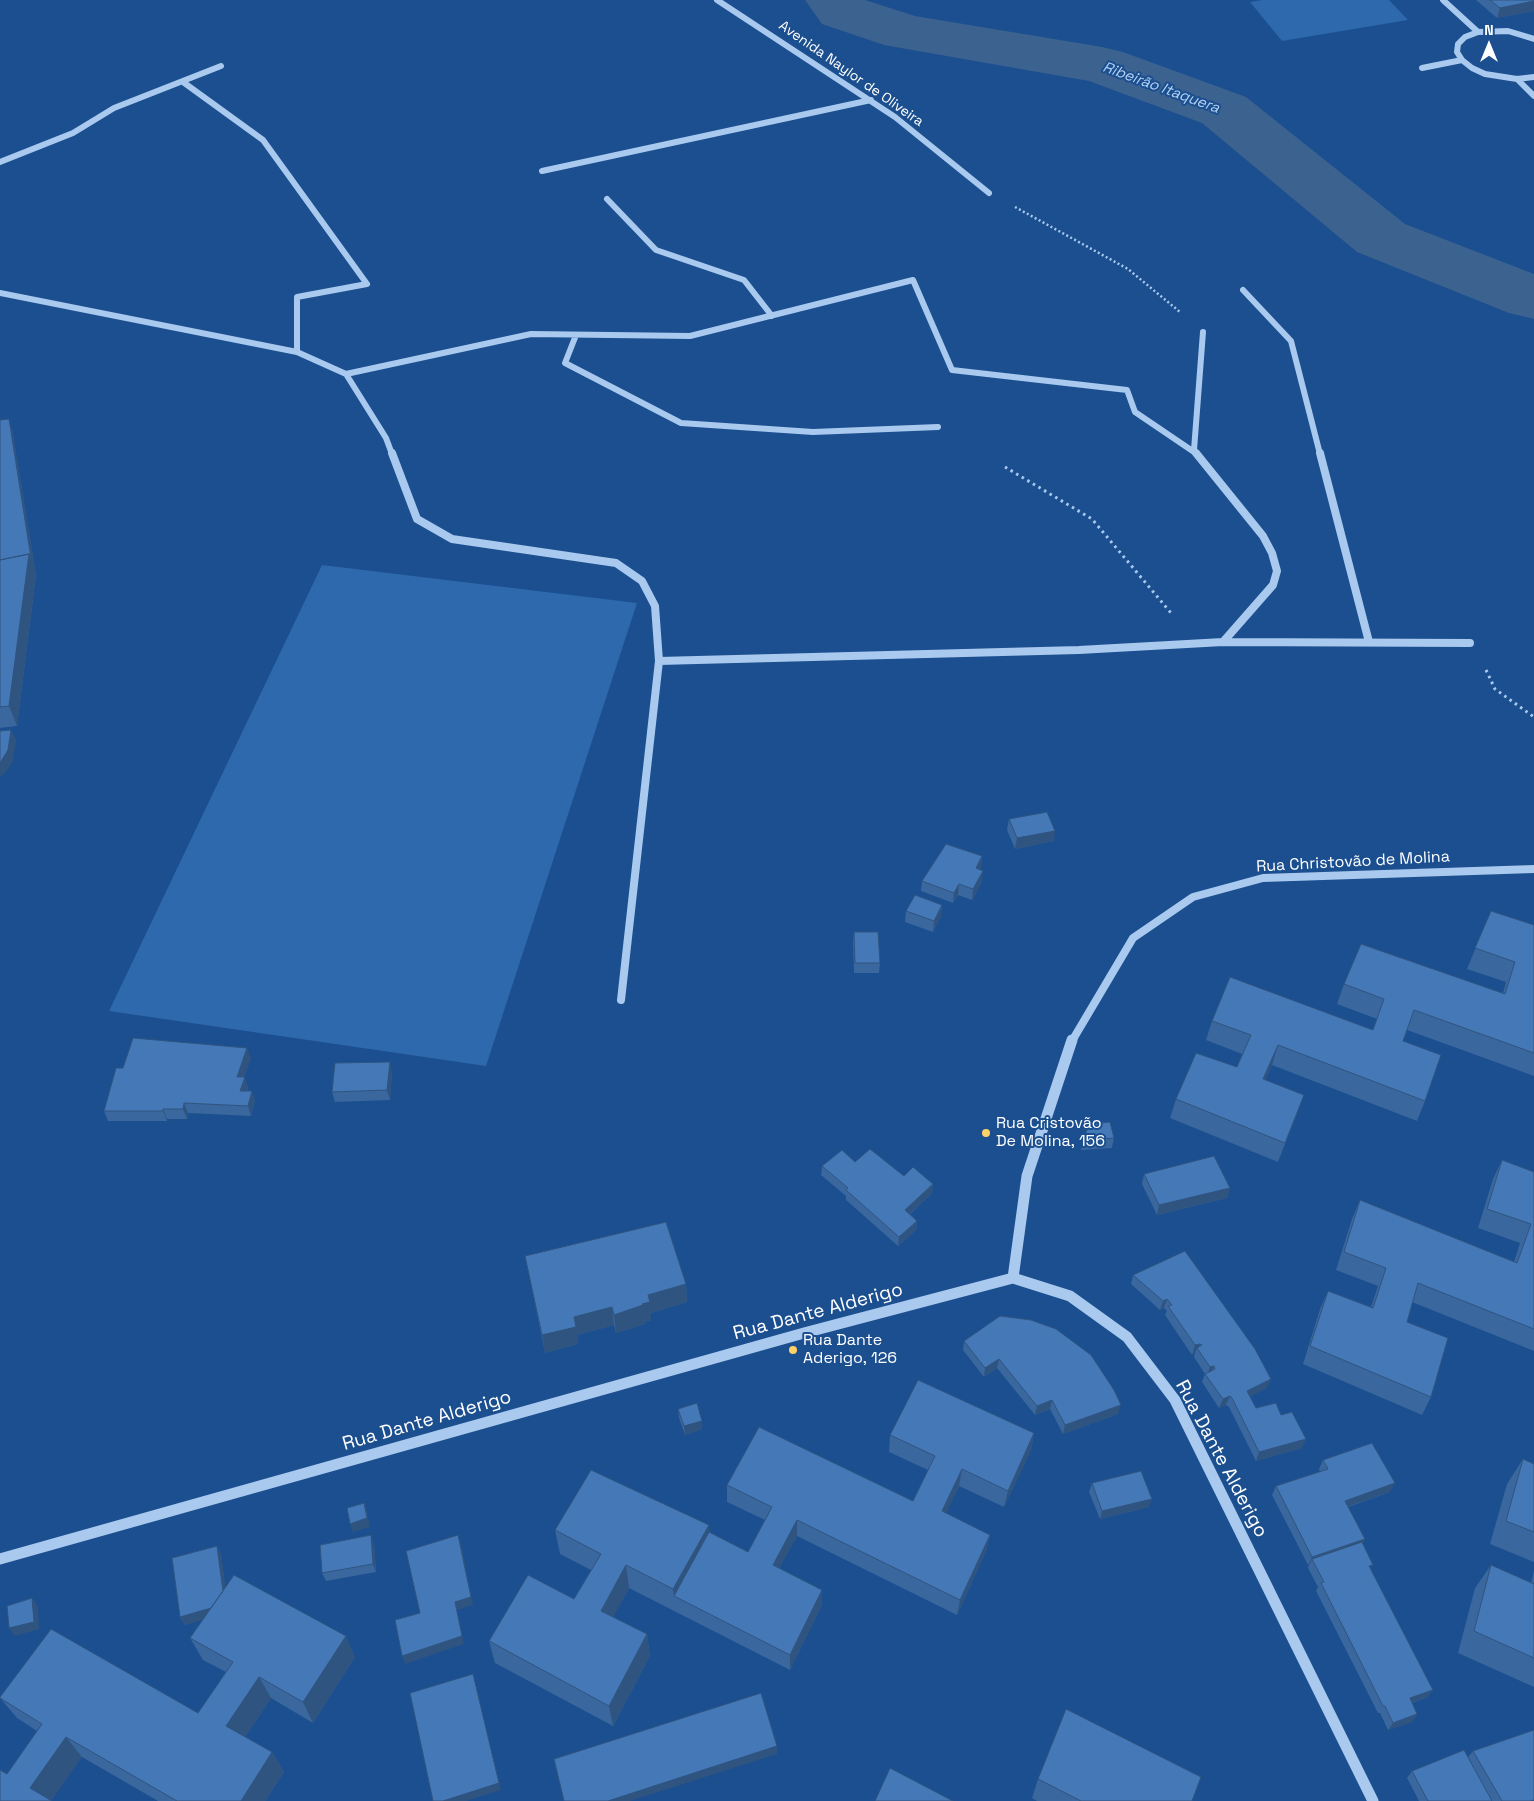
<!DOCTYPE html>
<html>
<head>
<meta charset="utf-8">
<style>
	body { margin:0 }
	#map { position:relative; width:1534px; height:1801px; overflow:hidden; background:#1b4f8f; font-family:"Space Grotesk",sans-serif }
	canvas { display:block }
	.north { position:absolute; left:1464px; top:20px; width:50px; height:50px; -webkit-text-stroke:4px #1b4f8f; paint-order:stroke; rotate:0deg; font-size:14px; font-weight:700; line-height:20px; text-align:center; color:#fff }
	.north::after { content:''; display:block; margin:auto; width:18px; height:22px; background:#fff; clip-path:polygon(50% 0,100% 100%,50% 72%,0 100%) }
</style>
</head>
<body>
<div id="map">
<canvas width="1534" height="1801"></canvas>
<div class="north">N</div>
</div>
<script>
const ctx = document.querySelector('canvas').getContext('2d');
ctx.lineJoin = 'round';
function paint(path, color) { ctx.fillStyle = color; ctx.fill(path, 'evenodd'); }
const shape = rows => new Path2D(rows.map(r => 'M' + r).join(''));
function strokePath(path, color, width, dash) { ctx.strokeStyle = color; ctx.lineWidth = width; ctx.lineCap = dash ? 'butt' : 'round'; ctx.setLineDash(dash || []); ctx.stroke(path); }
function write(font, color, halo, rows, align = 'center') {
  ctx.font = font + ' "Space Grotesk",sans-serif'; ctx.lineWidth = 4; ctx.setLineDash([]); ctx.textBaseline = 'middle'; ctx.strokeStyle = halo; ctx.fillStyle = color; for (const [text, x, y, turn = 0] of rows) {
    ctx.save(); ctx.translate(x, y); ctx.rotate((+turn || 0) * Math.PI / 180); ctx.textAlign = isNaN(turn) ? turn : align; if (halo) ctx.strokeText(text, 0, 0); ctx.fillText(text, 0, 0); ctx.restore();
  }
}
paint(shape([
	[1262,0,1389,0,1408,20,1282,41,1250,2],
	[322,565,637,603,486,1066,109,1011]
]), '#2e69ad');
paint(shape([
	[805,0,865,0,915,16,1102,47,1123,52,1246,97,1405,224,1534,274,1534,319,1509,313,1357,252,1202,123,1089,81,884,45,822,24,805,0]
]), '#3c6290');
strokePath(shape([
	[1015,207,1128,269,1180,312]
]), '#a9c9ee', 2.5, [2, 2.5]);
strokePath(shape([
	[1005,467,1092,519,1171,613],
	[1486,670,1495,689,1534,717]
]), '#a9c9ee', 3, [2.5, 4]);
strokePath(shape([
	[717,0,895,117,989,193],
	[1443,0,1478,32],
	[1534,39,1508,31,1478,32,1465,37,1458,44,1457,52,1462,60,1472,68,1485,74,1517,79,1534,77],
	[1422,68,1462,60],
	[1517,79,1534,96],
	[183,82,263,140,367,284,297,297,297,352],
	[0,162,73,133,114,108,221,66],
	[542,171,871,100],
	[607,199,656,250,744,280,772,316],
	[1243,290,1291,341,1320,454],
	[0,293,297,352,346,374,386,438,392,454],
	[576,335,565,363,681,423,813,432,938,427],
	[346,374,531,334,690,336,913,280,952,370,1127,390,1135,412,1197,454],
	[1194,450,1203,332]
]), '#a9c9ee', 6);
strokePath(shape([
	[392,453,417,519,452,539,616,563,642,581,655,606,659,661,621,1000],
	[1196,453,1263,536,1272,553,1277,571,1273,585,1223,642],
	[1320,453,1369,642],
	[659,661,1079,650,1223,642,1470,643],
	[1072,1041,1133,938,1193,897,1263,878,1534,869]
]), '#a9c9ee', 8);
strokePath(shape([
	[1013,1278,1027,1176,1072,1040],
	[0,1559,804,1333,1013,1278,1070,1296,1127,1337,1175,1400,1373,1801]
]), '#a9c9ee', 11);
paint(shape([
	[1476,0,1534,0,1534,11,1497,18],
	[0,420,12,429,36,575,17,726,0,728],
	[1009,819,1054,841,1015,849,1007,830],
	[982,856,981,867,979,869,982,881,972,900,958,895,953,903,921,891,922,881],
	[942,905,941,916,933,932,905,922,906,911],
	[1491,911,1534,1003,1534,1076,1407,1030,1403,1041,1425,1101,1417,1121,1272,1065,1265,1080,1297,1114,1278,1162,1170,1118,1176,1099,1237,1067,1242,1054,1206,1040,1212,1021,1373,1029,1377,1019,1337,1004,1344,984,1503,993,1506,982,1467,969],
	[854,932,880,963,879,973,854,973,853,942],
	[251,1058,244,1077,248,1087,247,1091,255,1100,251,1116,188,1113,187,1119,167,1119,167,1121,108,1121,104,1111,123,1068],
	[392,1072,390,1100,335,1102,332,1092],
	[1114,1138,1112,1148,1081,1150,1083,1141],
	[1502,1160,1534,1172,1534,1351,1412,1302,1407,1322,1431,1397,1422,1415,1303,1364,1320,1309,1328,1291,1371,1307,1378,1286,1336,1270,1352,1219,1360,1200,1514,1262,1520,1243,1478,1228,1493,1179],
	[855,1162,904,1176,933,1184,932,1193,910,1214,917,1221,916,1230,898,1246,846,1200,846,1196,821,1175,822,1166],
	[1144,1174,1230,1188,1227,1198,1157,1215,1142,1184],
	[1185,1251,1267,1388,1250,1396,1256,1408,1281,1415,1302,1448,1256,1461,1229,1407,1226,1405,1219,1408,1202,1382,1205,1374,1194,1357,1195,1353,1192,1355,1165,1315,1167,1311,1164,1308,1160,1310,1131,1284,1133,1275],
	[525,1256,686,1284,687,1302,651,1313,651,1320,644,1322,645,1324,616,1333,614,1325,577,1335,578,1344,545,1353],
	[964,1341,1118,1414,1063,1434,1050,1409,1035,1415,997,1368,984,1377,963,1350],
	[678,1409,702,1421,702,1429,685,1435,679,1418],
	[1034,1433,1031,1450,1004,1507,959,1486,946,1513,990,1535,986,1551,957,1615,797,1536,779,1568,822,1590,822,1605,790,1670,629,1588,613,1617,647,1634,650,1656,613,1726,495,1663,489,1641,574,1599,591,1570,560,1554,555,1530,709,1532,748,1552,765,1520,727,1502,727,1485,913,1501,928,1470,889,1452,890,1435],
	[1523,1459,1534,1464,1534,1562,1490,1544,1507,1484],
	[1323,1460,1390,1492,1348,1507,1365,1539,1362,1544,1371,1569,1428,1697,1412,1703,1417,1714,1412,1722,1388,1730,1380,1713,1378,1713,1316,1591,1318,1587,1308,1568,1309,1565,1308,1565,1272,1495,1276,1486,1320,1472,1319,1469],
	[1092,1483,1149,1507,1100,1519,1089,1492],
	[374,1543,376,1572,326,1581,322,1573],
	[221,1554,225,1587,355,1657,313,1723,271,1698,245,1737,272,1752,284,1772,265,1801,158,1801,82,1757,7,1774,37,1731,17,1718,0,1698,198,1713,226,1672,203,1660,190,1638,203,1619,185,1625,180,1617],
	[1491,1565,1531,1583,1534,1571,1534,1687,1458,1653,1475,1588],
	[1473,1751,1534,1801,1419,1801,1407,1778,1412,1771,1468,1757],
	[1038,1779,1192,1801,1037,1801,1032,1798]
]), '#3a679d');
paint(shape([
	[1534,1,1534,11,1497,18,1500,8],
	[9,419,12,429,36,575,17,726,9,706],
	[11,730,16,740,13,761,5,773,0,777,0,763],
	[1055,831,1054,841,1015,849,1017,838],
	[982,856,981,867,975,878,976,868],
	[983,871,982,881,972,900,973,889],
	[959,884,958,895,953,903,954,893],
	[942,905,941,916,933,932,934,921],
	[1278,1045,1272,1065,1257,1099,1263,1079],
	[247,1048,251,1058,241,1087,237,1077],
	[390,1062,392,1072,390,1100,387,1090],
	[245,1077,248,1087,244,1100,240,1091],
	[252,1091,255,1100,251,1116,248,1106],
	[1304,1095,1297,1114,1278,1162,1285,1143],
	[184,1103,188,1113,187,1119,183,1109],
	[163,1109,167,1119,167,1121,163,1111],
	[933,1184,932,1193,904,1219,905,1210],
	[1230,1188,1227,1198,1157,1215,1159,1205],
	[917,1221,916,1230,898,1246,899,1237],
	[686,1284,687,1302,651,1313,651,1320,644,1322,645,1324,616,1333,614,1315,642,1304,648,1295],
	[1167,1299,1164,1308,1160,1310,1163,1301],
	[612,1307,614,1325,577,1335,578,1344,545,1353,542,1335,574,1317],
	[1200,1344,1198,1350,1197,1348,1195,1353,1192,1355,1195,1345],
	[999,1359,997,1368,984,1377,985,1368],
	[1214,1366,1210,1375,1207,1376,1210,1367],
	[1271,1379,1267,1388,1244,1400,1247,1391],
	[1230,1396,1226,1405,1219,1408,1223,1399],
	[1052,1400,1050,1409,1035,1415,1037,1406],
	[1121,1405,1118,1414,1063,1434,1065,1425],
	[702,1421,702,1429,685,1435,684,1426],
	[1034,1433,1031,1450,1004,1507,1008,1491],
	[1306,1439,1302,1448,1256,1461,1259,1452],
	[962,1469,959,1486,939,1528,942,1511],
	[1395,1483,1390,1492,1340,1509,1345,1501],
	[1152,1499,1149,1507,1100,1519,1102,1511],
	[364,1503,367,1511,370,1527,353,1532,350,1524],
	[797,1520,797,1536,773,1580,773,1565],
	[709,1525,710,1548,674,1596,673,1589],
	[371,1535,374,1543,376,1572,373,1564],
	[458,1535,461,1543,473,1605,457,1610,464,1644,405,1664,402,1656,455,1602],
	[990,1535,986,1551,957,1615,960,1600],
	[1365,1539,1360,1547,1312,1559,1309,1565,1308,1565,1312,1557],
	[217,1546,221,1554,229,1612,185,1625,180,1617],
	[626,1565,629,1588,605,1633,601,1611],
	[822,1590,822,1605,790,1670,790,1655],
	[32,1598,38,1606,39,1629,15,1636,9,1628],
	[647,1634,650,1656,613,1726,609,1706],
	[346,1636,355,1657,313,1723,303,1702],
	[473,1674,501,1790,466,1801,443,1801],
	[259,1677,271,1698,239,1746,226,1726],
	[1433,1690,1428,1697,1404,1705,1410,1698],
	[1417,1714,1412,1722,1388,1730,1393,1723],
	[66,1737,82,1757,51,1801,30,1788],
	[777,1746,777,1754,630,1801,608,1801],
	[272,1752,284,1772,265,1801,241,1801]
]), '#305480');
const building = shape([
	[1490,0,1534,0,1534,1,1500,8,1490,0],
	[9,419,32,564,29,554,0,560,0,420,9,419],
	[29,554,9,706,0,707,0,560,29,554],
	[11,730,8,750,0,763,0,731,11,730],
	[1047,812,1055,831,1017,838,1009,819,1047,812],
	[946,844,982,856,976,868,983,871,973,889,959,884,954,893,922,881,946,844],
	[915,895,942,905,934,921,906,911,915,895],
	[1491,911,1534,925,1534,1053,1414,1010,1403,1041,1441,1055,1425,1101,1278,1045,1263,1079,1304,1095,1285,1143,1176,1099,1196,1053,1237,1067,1251,1035,1212,1021,1230,977,1373,1030,1384,999,1344,984,1361,944,1505,994,1515,962,1475,948,1491,911],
	[854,932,878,932,880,963,855,963,854,932],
	[133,1038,247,1048,237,1077,245,1077,240,1091,252,1091,248,1106,184,1103,183,1109,163,1109,163,1111,104,1111,116,1068,123,1068,133,1038],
	[390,1062,387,1090,332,1092,335,1063,390,1062],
	[1110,1122,1114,1138,1083,1141,1089,1124,1110,1122],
	[870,1149,904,1176,913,1167,933,1184,905,1210,917,1221,899,1237,846,1190,848,1188,822,1166,842,1150,855,1162,870,1149],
	[1214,1156,1230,1188,1159,1205,1144,1174,1214,1156],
	[1502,1160,1534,1172,1534,1329,1418,1283,1407,1322,1448,1338,1431,1397,1310,1346,1328,1291,1373,1308,1386,1268,1344,1252,1360,1200,1517,1263,1531,1224,1487,1209,1502,1160],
	[666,1222,686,1284,648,1295,650,1302,642,1304,643,1305,614,1315,612,1307,574,1317,576,1327,542,1335,525,1256,666,1222],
	[1185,1251,1255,1349,1271,1379,1247,1391,1256,1408,1276,1403,1281,1415,1292,1412,1306,1439,1259,1452,1232,1398,1230,1396,1223,1399,1205,1374,1215,1369,1214,1366,1210,1367,1197,1348,1202,1345,1200,1344,1195,1345,1168,1306,1172,1305,1167,1299,1163,1301,1133,1275,1185,1251],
	[1000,1316,1031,1320,1056,1329,1091,1355,1114,1390,1121,1405,1065,1425,1052,1400,1037,1406,999,1359,985,1368,964,1341,1000,1316],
	[918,1380,1034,1433,1008,1491,962,1469,942,1511,990,1535,960,1600,797,1520,773,1565,822,1590,790,1655,674,1596,709,1532,748,1552,772,1507,727,1485,759,1427,913,1501,935,1456,890,1435,918,1380],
	[697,1403,702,1421,684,1426,678,1409,697,1403],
	[1372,1443,1395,1483,1345,1501,1365,1539,1312,1557,1276,1486,1328,1469,1323,1460,1372,1443],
	[1523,1459,1534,1464,1534,1532,1506,1521,1523,1459],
	[591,1470,709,1525,673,1589,626,1565,601,1611,647,1634,609,1706,489,1641,528,1575,574,1599,601,1554,555,1530,591,1470],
	[1141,1471,1152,1499,1102,1511,1092,1483,1141,1471],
	[364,1503,367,1518,350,1524,347,1508,364,1503],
	[371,1535,373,1564,322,1573,320,1545,371,1535],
	[458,1535,471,1597,455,1602,462,1636,402,1656,395,1620,420,1613,406,1551,458,1535],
	[1362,1542,1373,1565,1369,1566,1433,1690,1410,1698,1417,1714,1393,1723,1385,1706,1383,1706,1321,1583,1324,1582,1312,1559,1362,1542],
	[217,1546,223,1591,211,1608,180,1617,172,1558,217,1546],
	[1491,1565,1534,1584,1534,1658,1474,1631,1491,1565],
	[234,1575,346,1636,303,1702,259,1677,226,1726,272,1752,241,1801,177,1801,66,1737,30,1788,52,1801,0,1801,0,1770,7,1774,42,1724,0,1698,0,1697,51,1629,198,1713,233,1662,190,1638,234,1575],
	[32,1598,34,1622,9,1628,7,1606,32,1598],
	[473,1674,499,1783,443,1801,433,1801,410,1693,473,1674],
	[761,1693,777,1746,608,1801,564,1801,554,1759,761,1693],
	[1066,1709,1201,1777,1192,1801,1081,1801,1038,1779,1066,1709],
	[1534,1730,1534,1800,1530,1801,1502,1801,1473,1751,1534,1730],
	[1464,1750,1492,1801,1428,1801,1412,1771,1464,1750],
	[890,1768,953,1801,875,1801,890,1768]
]);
paint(building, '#4478b7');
strokePath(building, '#305480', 1);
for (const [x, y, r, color] of [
	[986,1133,5,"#ffd166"],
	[793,1350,5,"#ffd166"]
]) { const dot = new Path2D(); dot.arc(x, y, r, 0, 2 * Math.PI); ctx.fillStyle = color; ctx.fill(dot); strokePath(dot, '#1b4f8f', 2); }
write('14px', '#fff', '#1b4f8f', [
	["Avenida Naylor de Oliveira",851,74,35]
]);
write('italic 15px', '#b5d3f5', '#1b4f8f', [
	["Ribeirão Itaquera",1161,88,20]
]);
write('16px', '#fff', '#1b4f8f', [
	["Rua Christovão de Molina",1353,862,-3]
]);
write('16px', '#fff', '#1b4f8f', [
	["Rua Cristovão",996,1124],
	["De Molina, 156",996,1142],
	["Rua Dante",803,1341],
	["Aderigo, 126",803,1359]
], 'left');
write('19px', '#fff', '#1b4f8f', [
	["Rua Dante Alderigo",818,1312,-15],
	["Rua Dante Alderigo",427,1421,-16],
	["Rua Dante Alderigo",1221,1459,62]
]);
</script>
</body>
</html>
